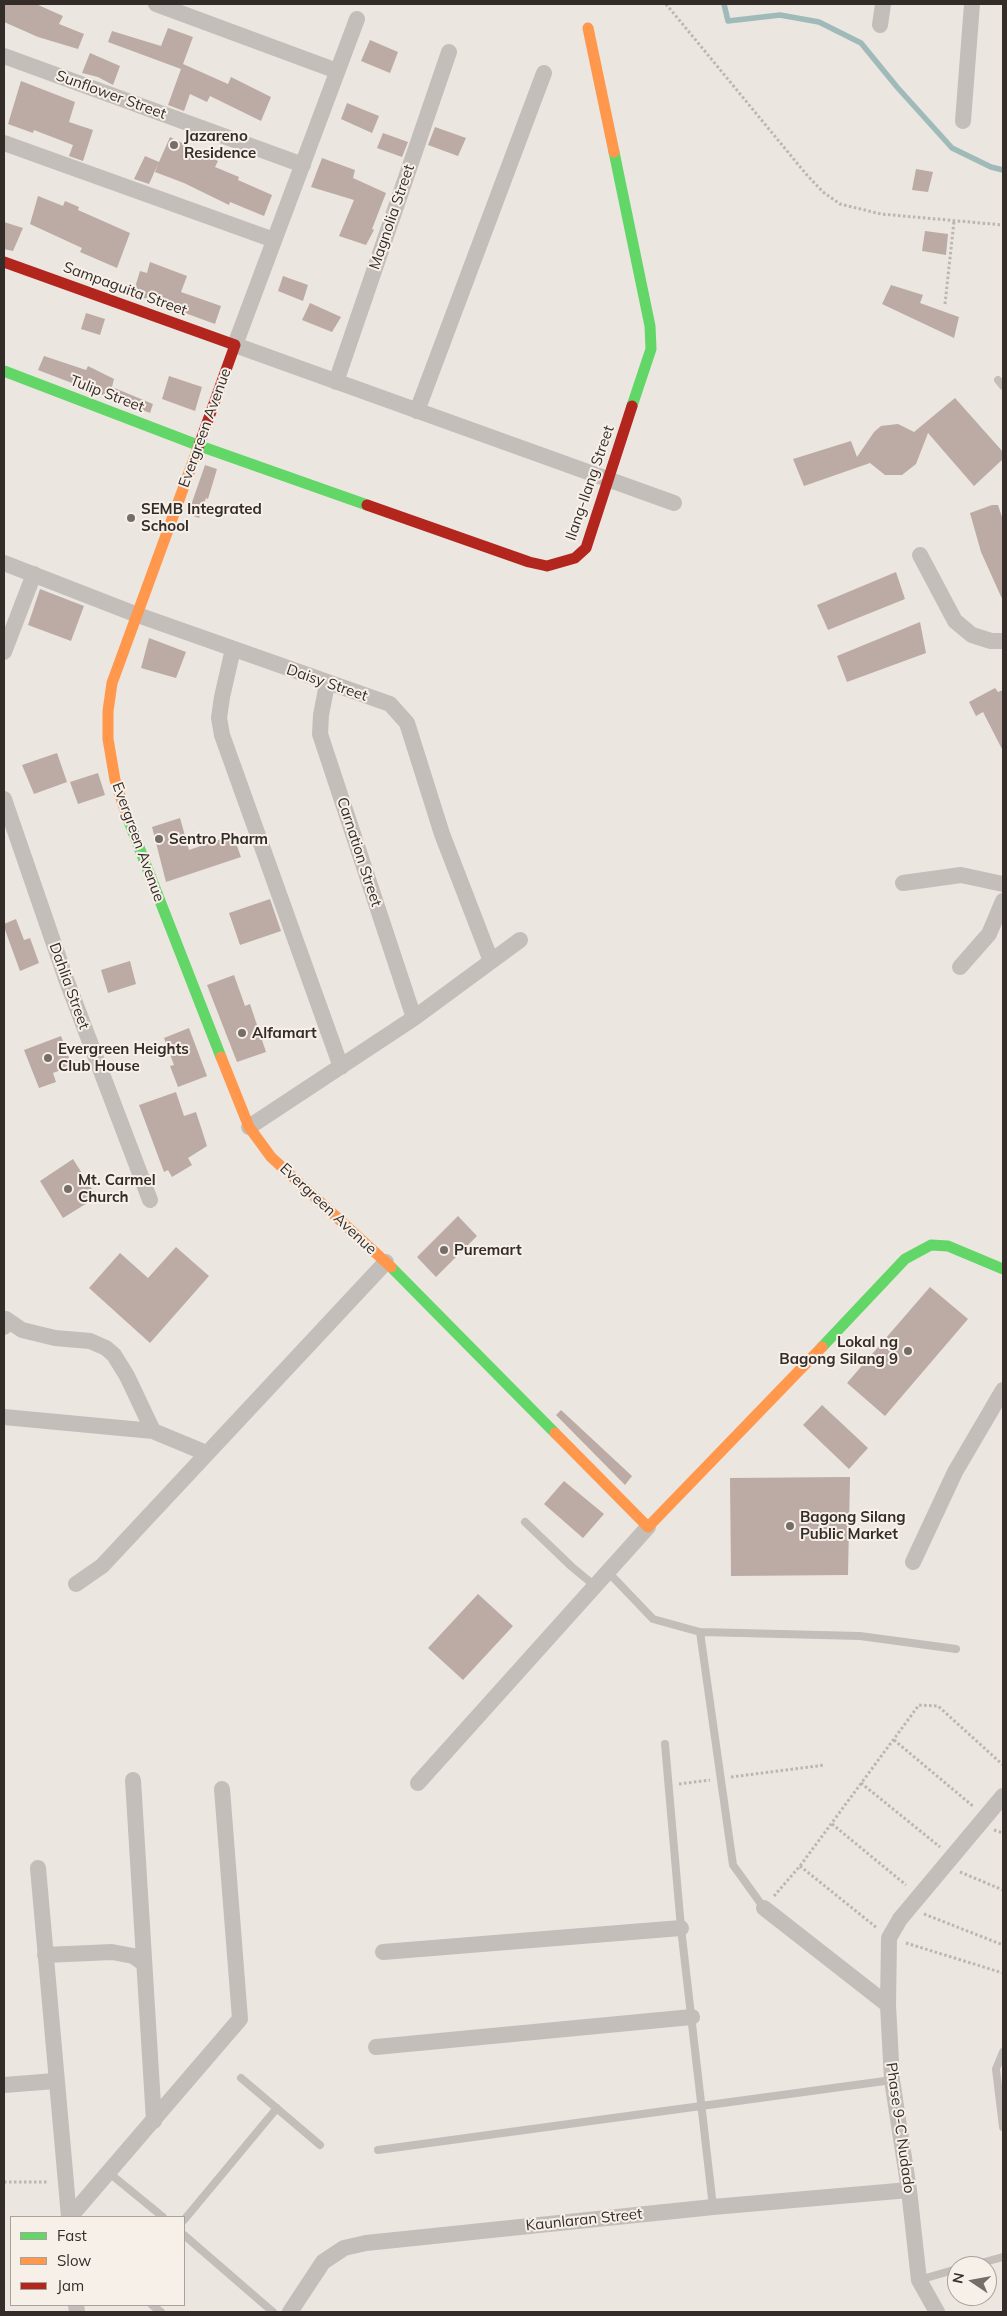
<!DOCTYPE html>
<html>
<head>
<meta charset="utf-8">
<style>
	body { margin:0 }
	#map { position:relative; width:1007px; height:2316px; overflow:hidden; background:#ebe6e0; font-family:Mulish,sans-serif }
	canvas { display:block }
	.frame { position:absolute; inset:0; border:5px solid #342c28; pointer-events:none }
	.legend { position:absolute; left:10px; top:2216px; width:175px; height:90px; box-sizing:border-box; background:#f7f0e8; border:1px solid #a9a29b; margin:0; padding:6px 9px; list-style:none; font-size:15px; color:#342c28 }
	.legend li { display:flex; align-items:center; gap:10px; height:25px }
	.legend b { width:25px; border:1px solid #a9a29b }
	.north { position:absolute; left:947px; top:2256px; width:50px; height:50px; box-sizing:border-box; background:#f7f0e8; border:1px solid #a9a29b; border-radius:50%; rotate:282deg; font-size:14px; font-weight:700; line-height:20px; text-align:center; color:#342c28 }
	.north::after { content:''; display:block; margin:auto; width:18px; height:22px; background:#746d68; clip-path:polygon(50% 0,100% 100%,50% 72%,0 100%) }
</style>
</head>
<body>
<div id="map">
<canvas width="1007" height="2316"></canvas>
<div class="frame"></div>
<ul class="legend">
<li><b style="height:6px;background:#63d668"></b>Fast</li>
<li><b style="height:6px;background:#ff974d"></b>Slow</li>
<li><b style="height:6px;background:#b3261e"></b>Jam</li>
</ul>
<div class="north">N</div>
</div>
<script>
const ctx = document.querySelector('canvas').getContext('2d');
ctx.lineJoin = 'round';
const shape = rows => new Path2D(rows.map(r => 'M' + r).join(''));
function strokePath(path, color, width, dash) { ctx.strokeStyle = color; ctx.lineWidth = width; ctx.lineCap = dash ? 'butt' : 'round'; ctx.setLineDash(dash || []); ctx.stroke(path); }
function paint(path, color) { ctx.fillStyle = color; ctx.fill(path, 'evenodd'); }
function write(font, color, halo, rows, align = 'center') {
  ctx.font = font + ' Mulish,sans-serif'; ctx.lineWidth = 4; ctx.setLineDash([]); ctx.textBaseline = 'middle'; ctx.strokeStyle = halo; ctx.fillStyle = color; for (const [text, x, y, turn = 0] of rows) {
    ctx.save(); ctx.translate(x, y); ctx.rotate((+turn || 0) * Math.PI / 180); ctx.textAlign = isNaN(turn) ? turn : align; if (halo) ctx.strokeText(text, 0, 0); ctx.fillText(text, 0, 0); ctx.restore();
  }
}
strokePath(shape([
	[724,4,728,21,780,15,819,22,861,43,897,87,952,148,991,167,1003,170]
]), '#9fbab9', 5.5);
paint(shape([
	[4,4,36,4,63,16,59,24,84,34,78,49,38,37,4,22],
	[168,28,193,37,183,64,228,84,231,77,271,97,261,121,210,96,207,102,190,94,184,111,168,105,181,69,108,42,112,31,161,46],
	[370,40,398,52,390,73,361,61],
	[90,53,120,66,113,85,98,77,82,73],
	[21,81,75,102,69,122,93,130,83,161,69,156,73,145,34,130,33,133,8,124],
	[347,103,379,116,372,133,341,119],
	[435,127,466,138,458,156,428,145],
	[383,133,408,142,402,157,377,148],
	[170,137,218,161,215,167,239,177,238,180,272,195,264,216,230,202,229,205,184,183,155,172,158,164,149,184,134,179,145,156,159,162],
	[322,158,355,170,353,178,386,193,372,229,374,230,366,245,339,236,354,200,311,187],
	[916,169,933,172,928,192,912,190],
	[38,196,63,206,65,201,79,207,78,210,130,233,117,268,80,252,82,248,30,224],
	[4,222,23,228,13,251,4,249],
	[925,231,948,234,946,255,922,251],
	[150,262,187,276,181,292,221,306,215,324,133,294,140,271,147,273],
	[283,276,308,285,303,301,278,291],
	[891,285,923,295,920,303,959,317,954,338,882,304],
	[310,303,341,317,332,332,302,320],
	[86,313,105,319,100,335,81,329],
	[44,356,86,370,88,366,114,379,112,387,153,404,150,413,38,370],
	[169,376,202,387,195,411,162,399],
	[955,398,1003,452,1003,459,974,486,928,433,916,464,902,475,885,475,870,463,804,486,793,459,851,441,857,457,874,432,881,426,898,424,914,432],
	[205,465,217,469,208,499,206,498,199,518,188,514],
	[992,505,998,505,1003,520,1003,601,981,552,970,513],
	[896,572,905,599,828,630,817,605],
	[40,589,84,606,71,641,28,625],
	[920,622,926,653,847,682,837,656],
	[149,638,186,652,176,678,141,668],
	[995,688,998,692,1003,690,1003,751,983,712,976,716,969,702],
	[57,753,67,782,34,794,22,765],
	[98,773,105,795,78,804,70,782],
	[180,818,189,850,233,835,241,857,166,882,152,827],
	[270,899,281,931,240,945,229,913],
	[16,919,24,940,30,938,39,963,20,971,4,927,4,924],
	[130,961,136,984,108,993,101,970],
	[234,975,245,1006,250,1004,266,1052,237,1062,207,985],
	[189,1028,207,1076,178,1087,170,1066,174,1065,164,1038],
	[61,1036,72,1066,53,1073,56,1082,39,1088,24,1050],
	[176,1092,184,1116,196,1112,207,1146,188,1158,192,1165,172,1177,168,1170,164,1172,139,1105],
	[73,1159,97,1197,63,1218,40,1181],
	[458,1216,477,1236,436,1277,417,1257],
	[176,1247,209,1276,150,1343,89,1288,120,1253,148,1278],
	[930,1287,968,1319,885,1416,847,1383],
	[822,1405,868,1448,849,1469,803,1425],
	[561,1410,632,1476,625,1485,556,1415],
	[850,1477,848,1575,731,1576,730,1478],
	[564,1481,604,1514,583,1538,544,1504],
	[478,1594,513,1626,463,1680,428,1648]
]), '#bcaba4');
strokePath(shape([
	[666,4,806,174,823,192,840,204,881,214,1003,225],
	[945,304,954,221],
	[894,1740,974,1807],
	[731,1777,825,1765],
	[861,1783,940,1847],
	[679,1784,710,1780],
	[832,1824,906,1885],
	[994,1830,1003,1833],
	[800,1866,877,1928],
	[960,1872,1003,1890],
	[774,1896,800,1866,919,1705,938,1706,1003,1765],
	[924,1914,1003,1945],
	[906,1943,1003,1973],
	[4,2182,49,2182]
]), '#bcb6b2', 3, [2.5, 2.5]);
strokePath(shape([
	[998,380,1003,386],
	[525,1522,572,1567,595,1586],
	[608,1572,653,1619,700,1632,860,1636,956,1649],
	[700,1632,733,1865,764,1908],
	[665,1744,681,1928,713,2207],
	[1003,2052,996,2069,1003,2127],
	[241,2078,320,2145],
	[378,2150,892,2080],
	[108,2172,163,2217],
	[184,2220,277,2108],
	[184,2235,273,2312],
	[970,2266,1003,2257],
	[919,2280,957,2269],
	[152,2305,161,2312]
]), '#c3beba', 8);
strokePath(shape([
	[156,4,337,71],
	[357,19,235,345,674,503],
	[880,25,883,4],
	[4,56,303,165],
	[963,121,972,4],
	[4,143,274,240],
	[336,382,449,52],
	[417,411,544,73],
	[920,555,955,621,972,635,991,641,1003,641],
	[4,563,135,614,390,704,407,723,442,834,491,961],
	[233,649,222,697,219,718,222,735,341,1067],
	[4,652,34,574],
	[327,684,321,715,320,734,414,1018],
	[4,799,66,979,150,1200],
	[903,883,961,875,1003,884],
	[960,967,989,934,1003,901],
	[249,1127,414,1018,520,940],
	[4,1327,6,1319,22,1330,55,1338,90,1341,106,1348,114,1355,127,1376,153,1431,206,1453],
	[4,1417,153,1431],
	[913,1562,955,1472,1003,1390],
	[76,1584,102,1566,386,1262],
	[133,1780,154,2121],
	[418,1783,648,1527],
	[38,1868,69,2217],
	[764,1908,888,2005],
	[383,1952,681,1928],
	[45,1955,112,1952,133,1956,143,1963],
	[376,2047,692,2017],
	[4,2085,55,2081],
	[70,2217,240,2019,222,1789],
	[76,2305,77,2312],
	[290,2312,323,2262,344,2248,366,2243,713,2207,909,2190],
	[937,2312,919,2280,909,2190,892,2080,888,2005,889,1938,900,1919,1003,1796]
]), '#c3beba', 16);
strokePath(shape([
	[614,152,650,326,651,349,632,406],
	[4,371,200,446,367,505],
	[128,819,221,1057],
	[391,1267,555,1433],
	[822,1347,905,1259,931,1245,948,1246,1003,1269]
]), '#63d668', 11);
strokePath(shape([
	[588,28,614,152],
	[128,819,115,780,108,739,108,711,112,683,198,448],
	[221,1057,249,1127,271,1157,391,1267],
	[555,1433,648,1527,822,1347]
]), '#ff974d', 11);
strokePath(shape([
	[4,262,235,345,198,448],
	[367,505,529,562,547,566,575,558,586,548,632,406]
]), '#b3261e', 11);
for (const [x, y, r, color] of [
	[174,145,5,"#746d68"],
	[131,518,5,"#746d68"],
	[159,839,5,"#746d68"],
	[242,1033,5,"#746d68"],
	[48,1058,5,"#746d68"],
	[68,1189,5,"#746d68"],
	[444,1250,5,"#746d68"],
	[908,1351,5,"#746d68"],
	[790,1526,5,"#746d68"]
]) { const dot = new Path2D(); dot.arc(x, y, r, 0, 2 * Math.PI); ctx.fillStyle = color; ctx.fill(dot); strokePath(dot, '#f7f0e8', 2); }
write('15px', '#342c28', '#f7f0e8', [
	["Sunflower Street",111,95,20],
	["Magnolia Street",392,217,-71],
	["Sampaguita Street",125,289,20],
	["Tulip Street",107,394,21],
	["Evergreen Avenue",205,428,-70],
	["Ilang-Ilang Street",590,483,-71],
	["Daisy Street",327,683,19],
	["Evergreen Avenue",138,842,70],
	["Carnation Street",359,852,72],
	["Dahlia Street",69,986,70],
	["Evergreen Avenue",328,1209,43],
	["Phase 9-C Nudado",900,2128,82],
	["Kaunlaran Street",584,2220,-6]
]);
write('bold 15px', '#342c28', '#f7f0e8', [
	["Jazareno",184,136],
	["Residence",184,153],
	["SEMB Integrated",141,509],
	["School",141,526],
	["Sentro Pharm",169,839],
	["Alfamart",252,1033],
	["Evergreen Heights",58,1049],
	["Club House",58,1066],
	["Mt. Carmel",78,1180],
	["Church",78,1197],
	["Puremart",454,1250],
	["Lokal ng",898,1342,"right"],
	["Bagong Silang 9",898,1359,"right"],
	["Bagong Silang",800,1517],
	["Public Market",800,1534]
], 'left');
</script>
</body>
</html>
